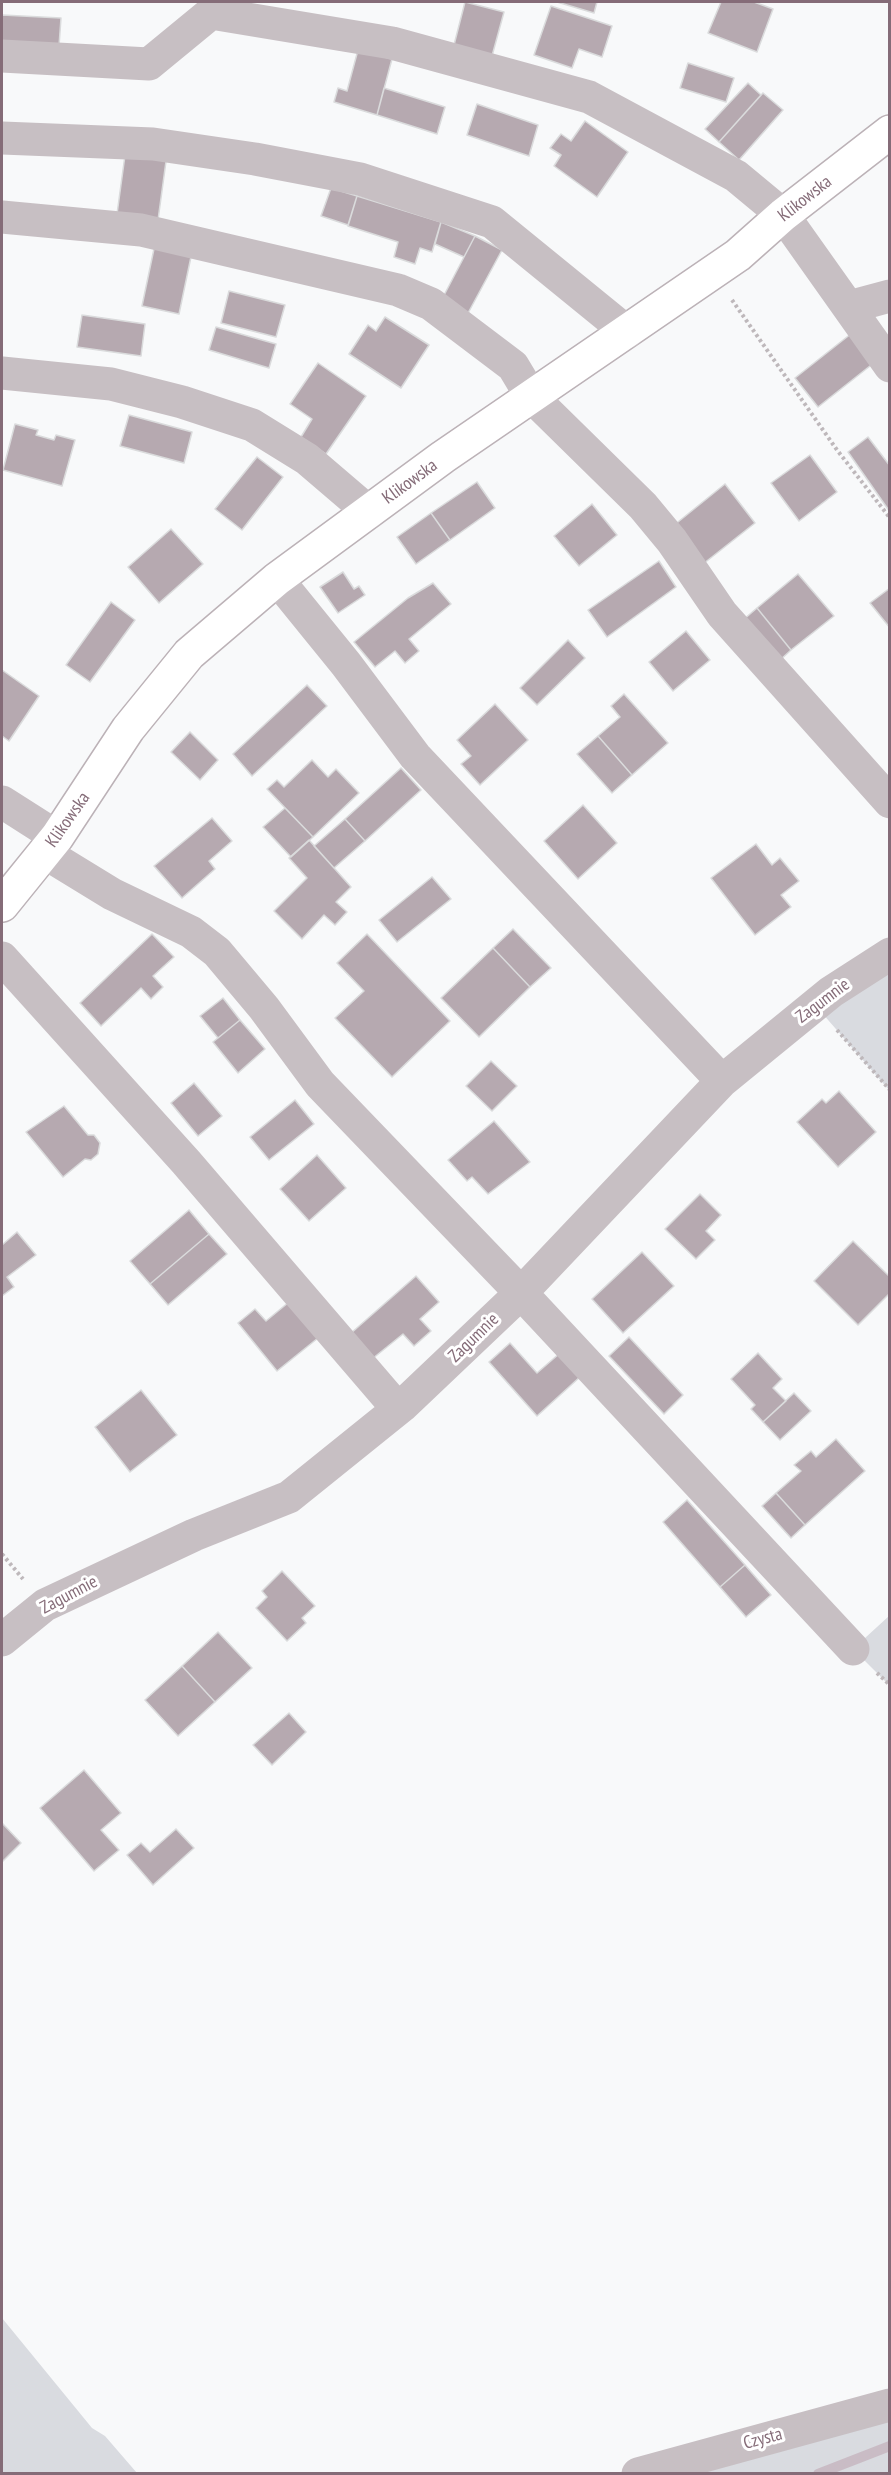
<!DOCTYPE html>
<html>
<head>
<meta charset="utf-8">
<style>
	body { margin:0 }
	#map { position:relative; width:891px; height:2475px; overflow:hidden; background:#f8f9fa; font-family:"PT Sans Narrow",sans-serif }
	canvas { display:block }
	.frame { position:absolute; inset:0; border:3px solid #856c78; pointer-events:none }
</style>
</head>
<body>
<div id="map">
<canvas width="891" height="2475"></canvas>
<div class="frame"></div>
</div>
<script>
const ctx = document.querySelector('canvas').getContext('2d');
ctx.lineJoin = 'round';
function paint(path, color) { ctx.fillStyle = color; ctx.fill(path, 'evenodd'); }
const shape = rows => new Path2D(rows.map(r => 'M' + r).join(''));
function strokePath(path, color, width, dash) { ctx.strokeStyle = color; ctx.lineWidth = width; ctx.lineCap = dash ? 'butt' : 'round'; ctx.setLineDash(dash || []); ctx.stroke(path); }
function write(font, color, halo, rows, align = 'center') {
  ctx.font = font + ' "PT Sans Narrow",sans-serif'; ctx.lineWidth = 6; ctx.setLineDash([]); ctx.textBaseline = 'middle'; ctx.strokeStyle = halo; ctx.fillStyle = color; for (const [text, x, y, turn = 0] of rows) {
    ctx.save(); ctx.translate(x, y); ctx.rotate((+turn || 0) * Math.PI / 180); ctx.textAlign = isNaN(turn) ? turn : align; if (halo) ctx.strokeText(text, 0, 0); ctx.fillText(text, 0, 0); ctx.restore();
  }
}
paint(shape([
	[889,954,889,1090,815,1005],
	[889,1616,889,1685,853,1649],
	[2,2318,92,2428,105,2436,137,2473,2,2473],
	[889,2405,889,2473,638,2474]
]), '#d9dbe0');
strokePath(shape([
	[818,2474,890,2446]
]), '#c9bcc5', 10);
const building = shape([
	[465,2,504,12,492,56,454,45,465,2],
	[557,2,597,2,594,13,557,2],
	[721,2,754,2,773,9,757,52,708,33,721,2],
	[551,6,612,26,602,57,579,49,572,68,534,55,551,6],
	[2,15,61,18,59,46,2,44,2,15],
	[358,50,392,59,377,115,334,102,338,88,347,91,358,50],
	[688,63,734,78,726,102,680,88,688,63],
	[748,83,761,95,719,142,705,129,748,83],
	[384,88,445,107,437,134,377,115,384,88],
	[763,93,783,110,739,160,719,142,763,93],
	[477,104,538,125,529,156,467,135,477,104],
	[585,121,628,152,597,197,554,166,561,155,550,148,561,134,571,141,585,121],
	[126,148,167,154,158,220,117,214,126,148],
	[331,188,357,196,348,225,321,216,331,188],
	[357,196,441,222,432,252,420,248,415,264,394,257,398,242,348,226,357,196],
	[441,222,475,236,464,257,435,244,441,222],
	[475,236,502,250,467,315,441,301,475,236],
	[155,244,192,252,179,314,142,306,155,244],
	[229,291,285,305,276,337,221,323,229,291],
	[82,315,145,324,141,356,77,347,82,315],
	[385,317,429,345,401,388,349,354,368,325,376,331,385,317],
	[216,327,276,344,269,368,209,350,216,327],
	[852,333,875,362,818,407,795,378,852,333],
	[318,363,366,396,326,454,301,437,312,419,290,404,318,363],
	[129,415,192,432,184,463,120,446,129,415],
	[15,424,38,430,36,435,54,440,56,435,75,440,62,486,3,470,15,424],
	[868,437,890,466,890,512,848,452,868,437],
	[810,455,837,492,799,521,771,483,810,455],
	[257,457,283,477,242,530,215,509,257,457],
	[477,482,495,508,450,540,431,513,477,482],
	[725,484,755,523,703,564,673,526,725,484],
	[592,504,617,535,579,566,554,536,592,504],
	[431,513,450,540,416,564,397,537,431,513],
	[171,529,203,564,159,603,128,567,171,529],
	[659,561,676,587,607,637,588,610,659,561],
	[343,572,354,589,359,586,365,595,338,613,320,587,343,572],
	[798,574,834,616,791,650,757,608,798,574],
	[433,583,451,604,409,639,419,651,405,663,395,651,375,667,354,642,408,598,433,583],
	[890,588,890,628,870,603,890,588],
	[111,602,135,620,90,682,66,665,111,602],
	[757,608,791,650,778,662,743,620,757,608],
	[686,631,710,660,673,691,649,662,686,631],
	[568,640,585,658,537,705,520,688,568,640],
	[2,670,39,696,9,741,2,736,2,670],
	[307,685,327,706,252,776,233,754,307,685],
	[624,694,668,743,632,775,598,736,620,717,611,706,624,694],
	[495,704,528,740,480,785,461,764,471,756,457,740,495,704],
	[190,732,218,760,200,780,171,752,190,732],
	[598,736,632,775,612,793,577,754,598,736],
	[312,760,328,777,336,769,359,793,313,837,267,789,277,780,284,787,312,760],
	[401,768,421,790,365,841,345,819,401,768],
	[583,805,617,843,578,879,544,841,583,805],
	[285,808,313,837,291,857,263,827,285,808],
	[212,818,232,841,209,861,215,869,182,898,154,866,212,818],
	[345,819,365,841,334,868,314,846,345,819],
	[309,840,351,887,336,902,347,912,335,925,324,915,302,939,274,911,307,878,289,858,309,840],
	[756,844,772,865,780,858,799,881,781,895,791,907,755,935,711,878,756,844],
	[432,877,451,899,397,942,379,920,432,877],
	[513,929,551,968,530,987,493,948,513,929],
	[152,934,174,957,153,976,163,987,151,999,141,988,101,1026,80,1003,152,934],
	[367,934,450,1021,392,1077,335,1018,364,991,337,963,367,934],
	[493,948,530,987,479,1037,441,998,493,948],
	[223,998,240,1020,218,1038,200,1016,223,998],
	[240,1020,265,1049,238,1073,213,1042,240,1020],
	[491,1061,517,1086,492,1111,466,1086,491,1061],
	[194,1083,222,1116,198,1136,171,1103,194,1083],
	[839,1091,876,1132,838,1167,797,1122,822,1099,826,1103,839,1091],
	[295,1100,314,1124,269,1160,250,1137,295,1100],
	[64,1106,88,1135,94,1135,100,1143,98,1154,91,1160,85,1159,63,1177,26,1132,64,1106],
	[494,1121,530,1162,488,1194,472,1177,467,1181,448,1160,494,1121],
	[317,1155,346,1188,309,1221,280,1189,317,1155],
	[700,1194,721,1215,706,1231,715,1240,696,1259,665,1229,700,1194],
	[189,1210,209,1234,150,1284,130,1261,189,1210],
	[17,1232,36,1255,7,1277,14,1287,2,1296,2,1245,17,1232],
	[209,1234,227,1254,168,1305,150,1284,209,1234],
	[853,1241,890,1277,890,1293,858,1325,814,1281,853,1241],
	[642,1252,674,1286,623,1333,592,1299,642,1252],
	[416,1276,439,1302,420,1319,431,1331,414,1346,403,1334,372,1359,350,1334,416,1276],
	[289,1302,318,1338,277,1371,238,1323,255,1309,266,1321,289,1302],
	[629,1337,683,1395,664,1414,609,1356,629,1337],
	[510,1343,537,1373,560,1353,581,1376,537,1416,489,1362,510,1343],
	[758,1353,782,1379,773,1388,786,1401,763,1422,751,1409,755,1405,731,1379,758,1353],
	[141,1390,177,1435,130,1472,95,1427,141,1390],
	[794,1393,811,1411,780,1440,763,1422,794,1393],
	[836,1439,865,1471,805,1525,776,1493,801,1471,794,1465,811,1451,816,1457,836,1439],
	[776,1493,805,1525,791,1538,762,1506,776,1493],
	[687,1500,745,1565,720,1587,663,1522,687,1500],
	[745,1565,771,1595,746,1617,720,1587,745,1565],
	[282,1571,315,1606,302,1618,306,1623,287,1641,256,1608,267,1597,262,1591,282,1571],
	[218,1632,252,1668,215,1702,182,1666,218,1632],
	[182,1666,215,1702,178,1736,145,1700,182,1666],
	[289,1713,306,1732,272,1765,253,1745,289,1713],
	[84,1770,121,1813,101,1830,119,1850,94,1871,40,1808,84,1770],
	[2,1823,21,1843,2,1862,2,1823],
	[176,1829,194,1848,153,1885,127,1855,141,1843,150,1852,176,1829]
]);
paint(building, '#b6a9b0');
strokePath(building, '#dadbdc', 1.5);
const secondary = shape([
	[2,905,57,837,128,729,189,654,277,579,443,457,738,255,783,215,890,132]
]);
strokePath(secondary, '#bcb2b7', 36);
strokePath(shape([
	[732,300,837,450,890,518],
	[837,1030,890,1090],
	[2,1554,23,1579],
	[877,1673,890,1685]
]), '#beb8bb', 4, [3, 3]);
strokePath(shape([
	[2,56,149,64,211,13,392,43,589,97,736,176,783,215,890,366],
	[2,138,153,144,255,159,360,179,492,222,627,332],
	[2,217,141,230,398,290,431,304,513,366,531,396,643,506,672,541,722,614,890,802],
	[849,307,890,296],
	[2,373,111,384,182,402,252,425,307,459,369,512],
	[277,579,346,664,415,756,722,1081],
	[2,802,57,837],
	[45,853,112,894,191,932,217,952,264,1008,320,1084,521,1293,853,1649],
	[2,958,186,1162,398,1409],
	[2,1640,45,1605,194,1535,289,1497,402,1406,521,1293,722,1081,831,992,890,954],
	[638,2474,890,2405]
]), '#c7bfc3', 33);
strokePath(secondary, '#fff', 33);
write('18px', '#856c78', '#fff', [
	["Klikowska",805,199,-38],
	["Klikowska",410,482,-36],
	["Klikowska",68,820,-55],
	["Zagumnie",823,1001,-37],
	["Zagumnie",474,1338,-44],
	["Zagumnie",69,1595,-28],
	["Czysta",763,2439,-15]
]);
</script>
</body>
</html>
